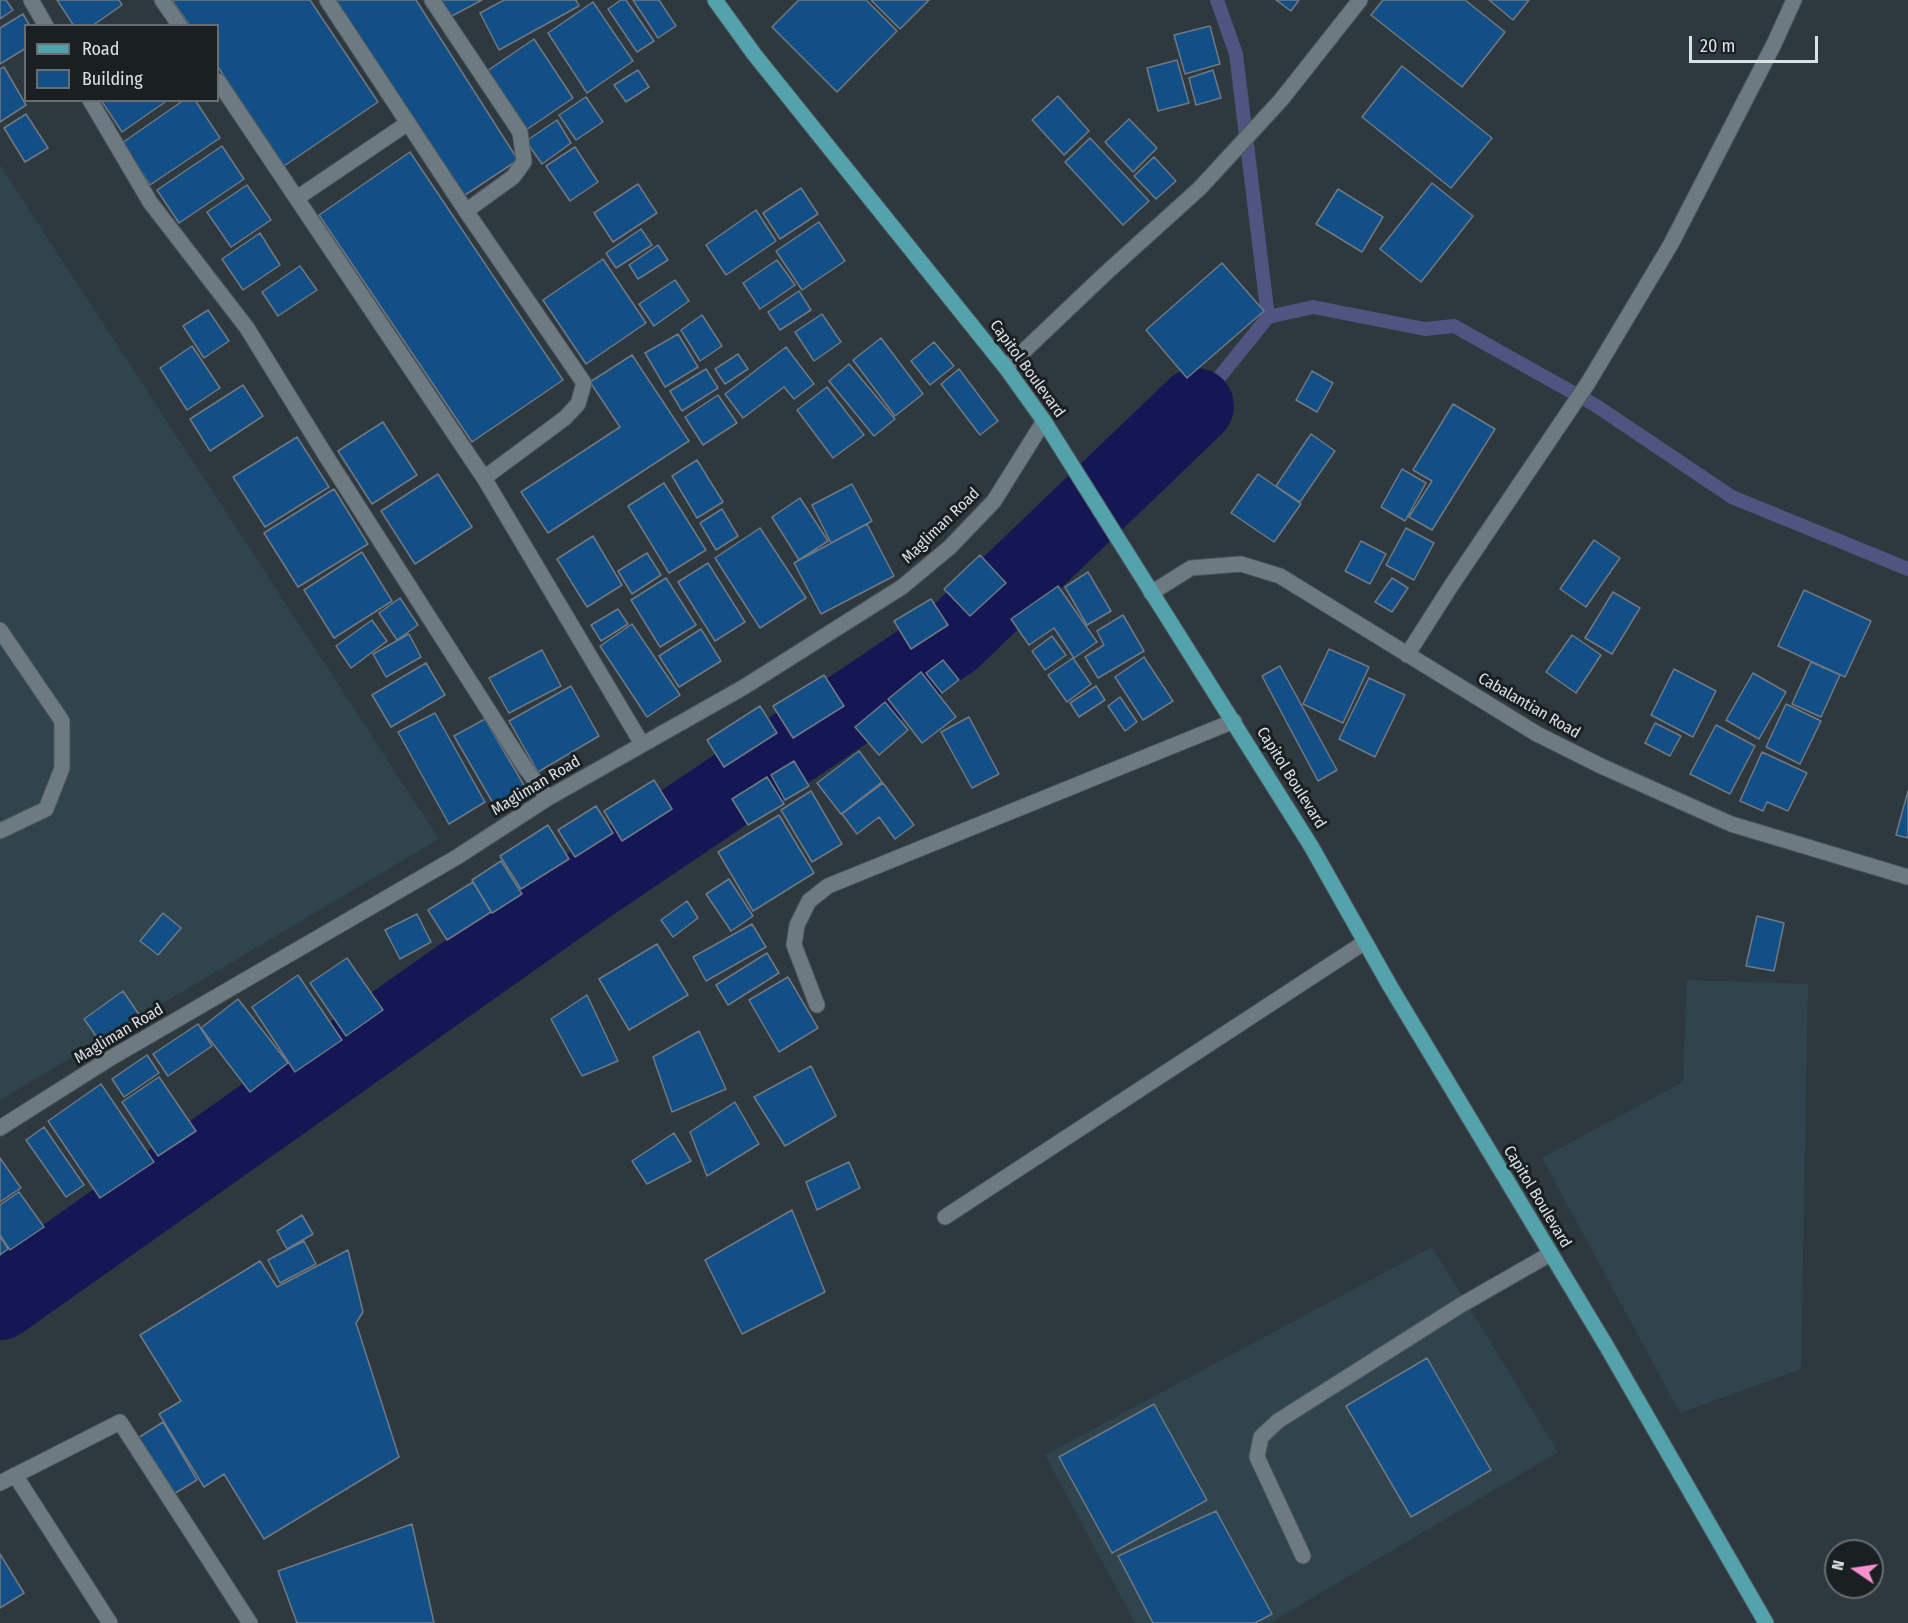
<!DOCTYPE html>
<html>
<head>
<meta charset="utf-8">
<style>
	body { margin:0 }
	#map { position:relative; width:1908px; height:1623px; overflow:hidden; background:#2d393f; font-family:"Fira Sans Condensed",sans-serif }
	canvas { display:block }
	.legend { position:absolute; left:24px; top:24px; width:195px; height:78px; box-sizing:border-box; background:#1a1f22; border:2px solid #676d70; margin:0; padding:8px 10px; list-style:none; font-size:18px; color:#dae1e5 }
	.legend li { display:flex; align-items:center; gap:12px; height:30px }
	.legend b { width:30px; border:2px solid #676d70 }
	.north { position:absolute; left:1824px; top:1539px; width:60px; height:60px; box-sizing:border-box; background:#1a1f22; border:2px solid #676d70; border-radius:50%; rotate:283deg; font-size:16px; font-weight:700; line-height:24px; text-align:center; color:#dae1e5 }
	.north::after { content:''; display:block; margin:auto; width:21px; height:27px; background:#f690cf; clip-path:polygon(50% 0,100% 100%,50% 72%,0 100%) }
	.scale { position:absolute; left:1689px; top:36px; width:129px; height:27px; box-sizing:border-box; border:3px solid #dae1e5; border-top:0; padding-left:8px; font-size:18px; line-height:21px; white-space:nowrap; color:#dae1e5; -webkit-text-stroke:4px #1a1f22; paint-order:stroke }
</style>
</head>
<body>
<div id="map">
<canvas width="1908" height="1623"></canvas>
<ul class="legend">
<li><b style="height:8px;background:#54a2ac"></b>Road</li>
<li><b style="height:16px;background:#134f87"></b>Building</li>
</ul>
<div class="north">N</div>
<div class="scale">20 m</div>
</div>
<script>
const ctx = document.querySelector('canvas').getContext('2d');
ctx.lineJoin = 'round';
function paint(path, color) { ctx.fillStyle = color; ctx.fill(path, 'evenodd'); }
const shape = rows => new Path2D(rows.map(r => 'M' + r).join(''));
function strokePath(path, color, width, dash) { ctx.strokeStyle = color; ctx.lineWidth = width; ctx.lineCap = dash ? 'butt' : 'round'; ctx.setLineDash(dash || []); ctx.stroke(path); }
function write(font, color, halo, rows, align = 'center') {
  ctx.font = font + ' "Fira Sans Condensed",sans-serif'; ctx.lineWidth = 6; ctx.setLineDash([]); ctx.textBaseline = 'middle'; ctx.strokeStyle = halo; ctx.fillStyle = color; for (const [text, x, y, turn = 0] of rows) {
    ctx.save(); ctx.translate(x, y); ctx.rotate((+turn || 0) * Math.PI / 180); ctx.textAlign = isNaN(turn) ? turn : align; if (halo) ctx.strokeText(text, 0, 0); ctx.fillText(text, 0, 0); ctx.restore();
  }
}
paint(shape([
	[0,165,439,839,0,1100],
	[1687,980,1808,984,1801,1369,1680,1413,1542,1158,1683,1082],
	[1432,1247,1558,1452,1270,1623,1135,1623,1045,1455]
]), '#30444d');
strokePath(shape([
	[1217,0,1236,54,1268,317],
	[1196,406,1268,317,1313,307,1425,329,1454,326,1595,405,1732,497,1908,569]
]), '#505480', 14);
strokePath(shape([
	[0,1302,588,886,952,640,1196,406]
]), '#151755', 76);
const building = shape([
	[0,0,6,0,13,10,0,19,0,0],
	[57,0,119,0,122,5,92,26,74,26,57,0],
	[172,0,310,0,378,102,284,166,218,67,218,26,190,26,172,0],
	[332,0,416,0,518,160,459,199,332,0],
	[439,0,482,0,448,18,439,0],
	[504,0,576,0,579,6,499,50,480,13,504,0],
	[621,0,626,0,654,41,637,52,608,9,621,0],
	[633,0,659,0,676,26,658,38,633,0],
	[799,0,866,0,897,31,837,92,772,27,799,0],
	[871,0,929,0,900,29,871,0],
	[1276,0,1299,0,1291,11,1276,0],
	[1383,0,1465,0,1505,32,1462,87,1371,15,1383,0],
	[1489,0,1529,0,1513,20,1489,0],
	[593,2,633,61,587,93,548,33,593,2],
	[23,14,30,26,26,26,26,48,0,64,0,28,23,14],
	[1210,26,1220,64,1185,74,1174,35,1210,26],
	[534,39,573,98,526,130,487,71,534,39],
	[1177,60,1189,103,1158,111,1147,68,1177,60],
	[1402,66,1492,138,1451,188,1362,117,1402,66],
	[4,67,26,105,0,122,0,69,4,67],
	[638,70,649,87,626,102,614,85,638,70],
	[1213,70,1221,98,1196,105,1189,78,1213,70],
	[1058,96,1089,131,1064,155,1032,120,1058,96],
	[586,97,603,122,576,140,559,115,586,97],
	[101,100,168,100,122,132,101,100],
	[184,100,195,100,220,138,150,185,122,143,184,100],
	[26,114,48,148,25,162,4,128,26,114],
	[1129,119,1157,148,1133,172,1105,142,1129,119],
	[557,120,571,143,542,164,526,141,557,120],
	[1090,138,1149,201,1123,225,1065,162,1090,138],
	[222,146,244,179,179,223,157,190,222,146],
	[575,147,598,182,570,201,546,166,575,147],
	[410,152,563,380,472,442,319,215,410,152],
	[1154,157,1176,181,1156,199,1134,176,1154,157],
	[1432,183,1473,216,1421,282,1380,249,1432,183],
	[638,184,657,213,613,242,594,213,638,184],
	[247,185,271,220,231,247,207,212,247,185],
	[801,188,818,214,780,239,763,213,801,188],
	[1338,189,1383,217,1362,252,1316,224,1338,189],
	[756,210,776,241,726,275,706,245,756,210],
	[819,222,845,261,802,290,776,251,819,222],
	[641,229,652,245,616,268,606,253,641,229],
	[260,233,280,265,243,290,222,259,260,233],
	[658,245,668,260,638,279,629,265,658,245],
	[603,259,646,323,586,364,543,300,603,259],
	[777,260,795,285,760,309,743,283,777,260],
	[1222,263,1264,311,1187,378,1146,330,1222,263],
	[300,266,317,290,278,316,262,292,300,266],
	[675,280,689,301,654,326,639,304,675,280],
	[799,291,811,310,780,330,768,312,799,291],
	[208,310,229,341,204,358,183,326,208,310],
	[822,314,841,342,814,361,795,332,822,314],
	[702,315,722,346,700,361,681,330,702,315],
	[678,334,698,367,665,387,645,353,678,334],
	[881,338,923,394,895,416,853,360,881,338],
	[934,342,954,366,930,385,911,361,934,342],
	[192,346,220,388,187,410,160,368,192,346],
	[786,347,814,384,794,399,784,387,743,418,725,394,786,347],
	[738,354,748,369,725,384,715,369,738,354],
	[632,355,689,441,548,533,521,492,620,427,590,382,632,355],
	[849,364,895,419,874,436,829,381,849,364],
	[706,369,718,388,682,411,670,391,706,369],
	[959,369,998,421,980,435,941,384,959,369],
	[1312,371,1333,383,1317,412,1296,400,1312,371],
	[243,385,263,416,210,451,190,419,243,385],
	[827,387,864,435,833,458,797,410,827,387],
	[718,395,737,423,703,445,685,417,718,395],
	[1453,404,1495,429,1432,530,1409,517,1432,481,1413,470,1453,404],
	[383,422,417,475,372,504,338,451,383,422],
	[1311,434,1335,451,1300,502,1276,486,1311,434],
	[297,437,329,487,265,527,233,477,297,437],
	[697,460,723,502,697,518,672,476,697,460],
	[1402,469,1426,483,1405,521,1381,507,1402,469],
	[438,474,472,527,415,564,381,511,438,474],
	[1258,474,1301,504,1274,542,1231,513,1258,474],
	[664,483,706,550,669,573,628,506,664,483],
	[852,484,872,521,831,543,812,505,852,484],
	[334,489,368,544,298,587,264,533,334,489],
	[800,498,828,541,799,560,772,517,800,498],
	[722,509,738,536,716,550,700,523,722,509],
	[867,524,894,576,821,614,794,563,867,524],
	[760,528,806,598,760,628,715,558,760,528],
	[1406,528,1434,543,1414,580,1386,565,1406,528],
	[593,536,622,585,587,607,557,559,593,536],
	[1594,540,1620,558,1586,607,1560,589,1594,540],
	[1361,541,1386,554,1370,584,1345,571,1361,541],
	[362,552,392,601,334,638,304,590,362,552],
	[647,553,661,575,632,594,618,571,647,553],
	[980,555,1006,583,970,616,944,589,980,555],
	[708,563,745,622,715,641,678,582,708,563],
	[1088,572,1111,611,1087,625,1065,587,1088,572],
	[666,578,696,625,660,647,631,600,666,578],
	[1392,578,1408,588,1392,612,1375,602,1392,578],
	[1058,586,1097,642,1074,658,1054,628,1029,645,1011,619,1058,586],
	[1804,590,1871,621,1845,677,1778,646,1804,590],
	[1613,592,1640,608,1612,654,1585,638,1613,592],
	[400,598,418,625,397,640,379,613,400,598],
	[931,599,948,625,911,649,894,621,931,599],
	[618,609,628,624,601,641,591,625,618,609],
	[1123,615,1144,651,1098,678,1085,657,1104,645,1097,631,1123,615],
	[372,620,387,641,351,668,336,646,372,620],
	[632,624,680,695,647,717,600,646,632,624],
	[701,629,721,661,679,687,659,656,701,629],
	[409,634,421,657,386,677,373,654,409,634],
	[1572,635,1601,655,1576,693,1546,672,1572,635],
	[1052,636,1066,655,1045,670,1032,651,1052,636],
	[1329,649,1369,667,1343,723,1303,704,1329,649],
	[542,650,561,686,509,713,489,678,542,650],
	[1144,657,1173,701,1143,720,1115,677,1144,657],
	[1073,658,1091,684,1067,702,1048,675,1073,658],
	[943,660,959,680,942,693,926,673,943,660],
	[1811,662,1840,675,1821,717,1792,704,1811,662],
	[426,663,445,695,391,727,372,695,426,663],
	[1280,666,1337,770,1318,781,1262,676,1280,666],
	[1674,669,1716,691,1693,737,1651,715,1674,669],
	[921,672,956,717,922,743,888,699,921,672],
	[1753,673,1786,692,1759,739,1726,720,1753,673],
	[824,675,844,706,793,738,773,706,824,675],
	[1369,678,1405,695,1375,757,1339,739,1369,678],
	[571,686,599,736,538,772,509,721,571,686],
	[1096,686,1105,700,1079,717,1070,703,1096,686],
	[1120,697,1137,722,1125,731,1108,706,1120,697],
	[885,702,908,730,879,755,855,727,885,702],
	[1786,704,1821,721,1800,764,1766,747,1786,704],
	[760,706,777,733,724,767,707,740,760,706],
	[435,713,485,802,449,824,398,732,435,713],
	[969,717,999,774,972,788,941,732,969,717],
	[485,719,528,792,497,810,454,736,485,719],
	[1655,723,1681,736,1670,756,1645,743,1655,723],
	[1716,725,1755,746,1730,794,1690,774,1716,725],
	[859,751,882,782,841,814,817,783,859,751],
	[1762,752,1807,773,1788,811,1767,802,1763,811,1740,801,1762,752],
	[794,761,809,786,785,800,771,775,794,761],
	[767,777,784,804,748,825,732,799,767,777],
	[654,780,672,809,622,841,604,811,654,780],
	[883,783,914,825,895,839,879,817,857,834,842,814,883,783],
	[811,791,842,844,812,862,781,810,811,791],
	[1908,791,1908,838,1896,835,1908,791],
	[596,806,613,833,575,857,558,830,596,806],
	[779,815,814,873,753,911,718,852,779,815],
	[548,825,569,859,521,889,500,856,548,825],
	[501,861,522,894,492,913,472,880,501,861],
	[729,879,753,916,731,931,706,894,729,879],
	[473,882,491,912,447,940,428,910,473,882],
	[687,901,698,918,673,937,661,920,687,901],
	[163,913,181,928,158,955,140,941,163,913],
	[417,914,431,942,400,959,385,930,417,914],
	[1757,916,1784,923,1774,971,1746,966,1757,916],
	[752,924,766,947,706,981,693,957,752,924],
	[657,944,688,995,629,1030,599,979,657,944],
	[767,953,779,973,728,1005,716,985,767,953],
	[347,958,383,1010,346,1036,310,983,347,958],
	[298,975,342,1040,295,1072,252,1007,298,975],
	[788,977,818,1028,779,1052,749,1000,788,977],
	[123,991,140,1016,101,1043,84,1019,123,991],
	[587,995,618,1061,582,1076,551,1019,587,995],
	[238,999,288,1063,250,1092,201,1028,238,999],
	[198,1024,212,1046,168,1076,153,1054,198,1024],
	[699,1031,726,1089,672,1112,653,1057,699,1031],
	[147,1055,159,1073,124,1097,112,1079,147,1055],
	[811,1066,836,1116,785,1146,754,1097,811,1066],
	[159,1077,196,1131,158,1156,122,1102,159,1077],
	[101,1084,154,1162,100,1198,48,1121,101,1084],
	[735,1102,759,1144,707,1176,690,1132,735,1102],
	[44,1127,84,1185,66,1197,26,1140,44,1127],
	[674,1133,691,1161,647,1184,632,1161,674,1133],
	[0,1158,21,1188,0,1202,0,1158],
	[849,1162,860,1188,817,1210,806,1182,849,1162],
	[19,1192,44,1227,10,1250,0,1235,0,1205,19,1192],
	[792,1210,825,1292,742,1334,705,1260,792,1210],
	[302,1215,313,1234,287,1249,277,1231,302,1215],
	[0,1236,8,1249,0,1255,0,1236],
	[304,1241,316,1264,280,1283,268,1260,304,1241],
	[348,1250,363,1312,356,1323,399,1457,264,1539,224,1474,204,1487,159,1414,181,1401,140,1335,260,1261,277,1287,348,1250],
	[1427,1358,1491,1470,1411,1517,1346,1406,1427,1358],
	[1154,1404,1207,1500,1112,1553,1059,1457,1154,1404],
	[163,1422,197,1480,172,1495,138,1438,163,1422],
	[1216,1511,1272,1614,1255,1623,1153,1623,1118,1556,1216,1511],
	[412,1524,434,1623,297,1623,278,1571,412,1524],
	[0,1554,24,1593,0,1608,0,1554]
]);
paint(building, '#134f87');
strokePath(building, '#707983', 1.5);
const minor = shape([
	[31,0,46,26],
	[162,0,180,26],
	[327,0,466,211,584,383,578,404,565,418,484,478,642,744],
	[432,0,520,132,524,162,513,177,466,211],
	[218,81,484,478],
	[90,100,150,202,247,328,326,456,524,766,548,798],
	[297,198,408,123],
	[1006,368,1106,273,1200,188,1281,100,1360,0],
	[1151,593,1191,568,1241,564,1280,576,1537,734,1601,766,1731,824,1908,877],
	[0,630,62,721,62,768,46,809,0,831],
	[1407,655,1451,586,1588,383,1671,244,1774,44,1794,0],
	[817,1005,794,945,797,925,809,901,828,886,1234,721],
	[0,1128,109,1059,457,857,548,798,744,687,902,587,950,547,994,501,1044,421],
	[945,1217,1365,942],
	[15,1475,110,1623],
	[0,1483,120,1422,250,1623],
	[1303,1556,1257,1457,1261,1437,1278,1421,1461,1305,1550,1254]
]);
const major = shape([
	[715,0,754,54,1006,368,1044,421,1311,846,1390,986,1607,1347,1766,1623]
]);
strokePath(minor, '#4c565b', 17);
strokePath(major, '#4c565b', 17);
strokePath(minor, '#6d7a81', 15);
strokePath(major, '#54a2ac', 15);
write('16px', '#dae1e5', '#1a1f22', [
	["Capitol Boulevard",1027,369,54],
	["Magliman Road",941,526,-44],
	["Cabalantian Road",1529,706,30],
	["Capitol Boulevard",1291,778,58],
	["Magliman Road",536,786,-31],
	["Magliman Road",119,1034,-31],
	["Capitol Boulevard",1537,1197,59]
]);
</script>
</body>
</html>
